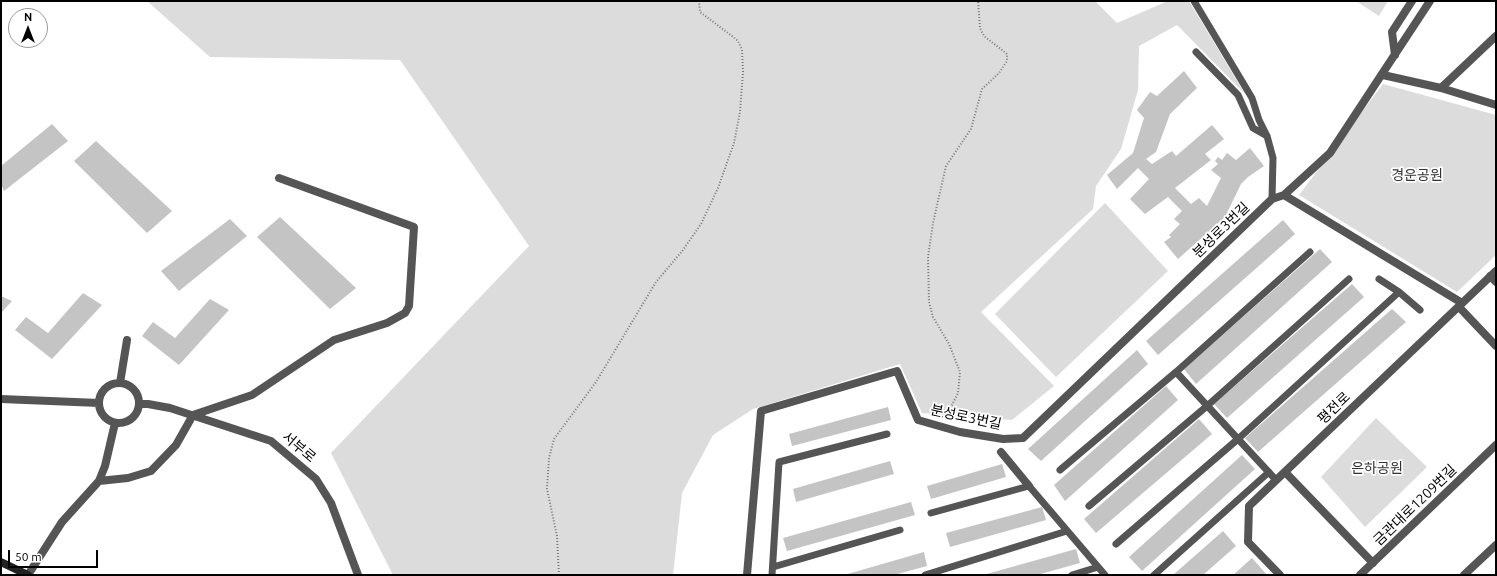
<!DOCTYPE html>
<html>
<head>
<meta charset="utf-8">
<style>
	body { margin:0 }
	#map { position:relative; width:1497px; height:576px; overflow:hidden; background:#fff; font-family:Ubuntu,sans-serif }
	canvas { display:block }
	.frame { position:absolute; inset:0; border:2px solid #000; pointer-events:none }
	.north { position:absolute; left:8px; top:8px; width:40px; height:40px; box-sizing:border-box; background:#fff; border:1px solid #999; border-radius:50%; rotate:0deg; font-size:11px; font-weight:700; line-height:16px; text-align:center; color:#000 }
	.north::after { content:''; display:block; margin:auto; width:14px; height:18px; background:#000; clip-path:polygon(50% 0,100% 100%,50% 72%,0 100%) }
	.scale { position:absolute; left:8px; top:550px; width:90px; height:18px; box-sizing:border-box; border:2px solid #000; border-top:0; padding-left:5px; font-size:12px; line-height:14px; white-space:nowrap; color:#000; -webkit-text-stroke:3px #fff; paint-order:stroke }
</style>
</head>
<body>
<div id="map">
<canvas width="1497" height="576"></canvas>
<div class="frame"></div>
<div class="north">N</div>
<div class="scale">50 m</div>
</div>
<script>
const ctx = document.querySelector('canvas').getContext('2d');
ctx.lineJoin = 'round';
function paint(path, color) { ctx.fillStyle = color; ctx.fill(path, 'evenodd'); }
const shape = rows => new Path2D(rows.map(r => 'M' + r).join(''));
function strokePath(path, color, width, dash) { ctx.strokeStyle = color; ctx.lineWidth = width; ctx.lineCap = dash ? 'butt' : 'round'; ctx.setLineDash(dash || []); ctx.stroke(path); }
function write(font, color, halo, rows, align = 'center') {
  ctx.font = font + ' Ubuntu,"Noto Sans KR",sans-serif'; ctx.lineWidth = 3.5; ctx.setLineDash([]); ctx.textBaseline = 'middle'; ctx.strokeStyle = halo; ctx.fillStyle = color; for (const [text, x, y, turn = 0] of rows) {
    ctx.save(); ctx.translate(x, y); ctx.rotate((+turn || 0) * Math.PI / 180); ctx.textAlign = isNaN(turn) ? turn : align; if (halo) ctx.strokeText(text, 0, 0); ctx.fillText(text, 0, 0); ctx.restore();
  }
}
paint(shape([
	[147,1,1095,1,1117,23,1168,1,1189,1,1245,94,1177,25,1139,46,1138,90,1121,149,1096,186,1093,209,981,312,1054,386,1012,420,922,413,900,364,753,409,713,435,682,493,673,575,393,575,331,453,529,246,400,60,210,57],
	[1356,1,1388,1,1379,16],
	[1383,84,1496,115,1496,255,1457,292,1299,195],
	[1105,203,1168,271,1056,377,995,314],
	[1376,418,1427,467,1365,527,1321,477]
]), '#dcdcdc');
paint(shape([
	[1184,71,1197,88,1170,114,1156,152,1146,159,1152,164,1172,151,1176,156,1212,125,1224,139,1205,154,1211,160,1175,188,1191,204,1199,198,1207,206,1221,178,1211,170,1218,164,1215,161,1218,157,1222,160,1227,153,1236,160,1250,148,1264,166,1248,177,1241,184,1225,217,1178,259,1164,242,1171,237,1169,235,1180,224,1174,219,1182,211,1168,197,1145,214,1130,199,1149,179,1138,168,1117,189,1107,175,1133,153,1144,118,1137,110,1150,92,1157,96],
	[52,124,68,141,4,191,1,184,1,166],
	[96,141,172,211,147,233,74,161],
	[280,217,356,288,330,309,257,237],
	[230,219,247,236,179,291,161,271],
	[1283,220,1295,234,1158,355,1146,341],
	[1320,249,1332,262,1196,384,1184,369],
	[1352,284,1364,297,1227,418,1214,404],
	[83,293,102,305,52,359,15,330,26,317,48,333],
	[1,296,12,301,1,313],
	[210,299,229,310,179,365,142,336,153,322,175,338],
	[1392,309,1406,322,1258,452,1245,438],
	[1137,350,1148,364,1041,461,1028,449],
	[1166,386,1178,400,1065,501,1054,485],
	[888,407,891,420,792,446,789,434],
	[1199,419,1212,434,1096,533,1084,519],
	[1242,455,1255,469,1142,571,1129,557],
	[890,461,894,474,796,502,793,489],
	[1002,464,1006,477,931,499,927,486],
	[911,502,915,515,787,551,783,538],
	[1042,507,1046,520,950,547,946,533],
	[1223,531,1236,546,1203,575,1173,575],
	[1076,549,1080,563,1037,575,983,575],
	[924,552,927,566,894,575,844,575],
	[1252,558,1267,575,1233,575]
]), '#c4c4c4');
strokePath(shape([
	[942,417,952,405,958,393,960,372,949,344,933,317,929,302,928,257,933,223,946,166,971,129,982,89,999,73,1007,61,1007,54,984,36,980,28,978,1],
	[559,575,557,536,547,489,549,458,554,439,596,382,656,282,683,250,701,224,718,188,734,143,740,112,743,72,742,50,738,41,732,36,700,12,699,1]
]), '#777', 2, [1, 2]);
strokePath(shape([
	[1194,1,1252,98,1259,120,1267,136,1273,158,1272,199],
	[1196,52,1238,95,1253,128,1267,136],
	[1379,279,1399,292,1420,310],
	[1176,372,1276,480],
	[1060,470,1176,372,1310,252],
	[1089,506,1207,406,1349,279],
	[931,513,1029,486,1105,575],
	[1116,544,1238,439,1399,292],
	[773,567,900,530],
	[772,575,779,462,887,434],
	[925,575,1067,531],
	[1072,575,1098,567],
	[1154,575,1269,472]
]), '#555', 7);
strokePath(shape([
	[1395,55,1392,32,1412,1],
	[1383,75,1441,88,1496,105],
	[1441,88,1496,36],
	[1284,195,1330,153,1430,1],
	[1490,276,1496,282],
	[1459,307,1496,346],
	'99 403a20 20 0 1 1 40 0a20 20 0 1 1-40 0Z',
	[120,383,127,340],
	[1,399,99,403],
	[139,404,148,404,170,408,271,441,316,479,331,503,358,575],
	[1001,452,1029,486],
	[1285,472,1373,563],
	[99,481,128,478,151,471,176,445,193,415,252,395,334,340,387,323,405,313,409,306,414,227,279,178],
	[28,575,62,522,99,481,105,466,115,423],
	[747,575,761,411,897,371,918,420,960,432,1003,439,1023,438,1272,199,1284,195,1462,303],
	[1280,575,1248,542,1249,506,1496,271],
	[1360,575,1496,445],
	[1464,575,1496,545]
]), '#555', 8);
strokePath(shape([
	[1,562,28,575]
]), '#222', 8);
write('14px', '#333', '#fff', [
	["경운공원",1417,175],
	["은하공원",1377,468]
]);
write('14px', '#000', '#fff', [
	["분성로3번길",1221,230,-44],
	["평전로",1334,408,-44],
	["분성로3번길",966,417,12],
	["서부로",299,447,40],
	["금관대로1209번길",1415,505,-44]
]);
</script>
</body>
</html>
